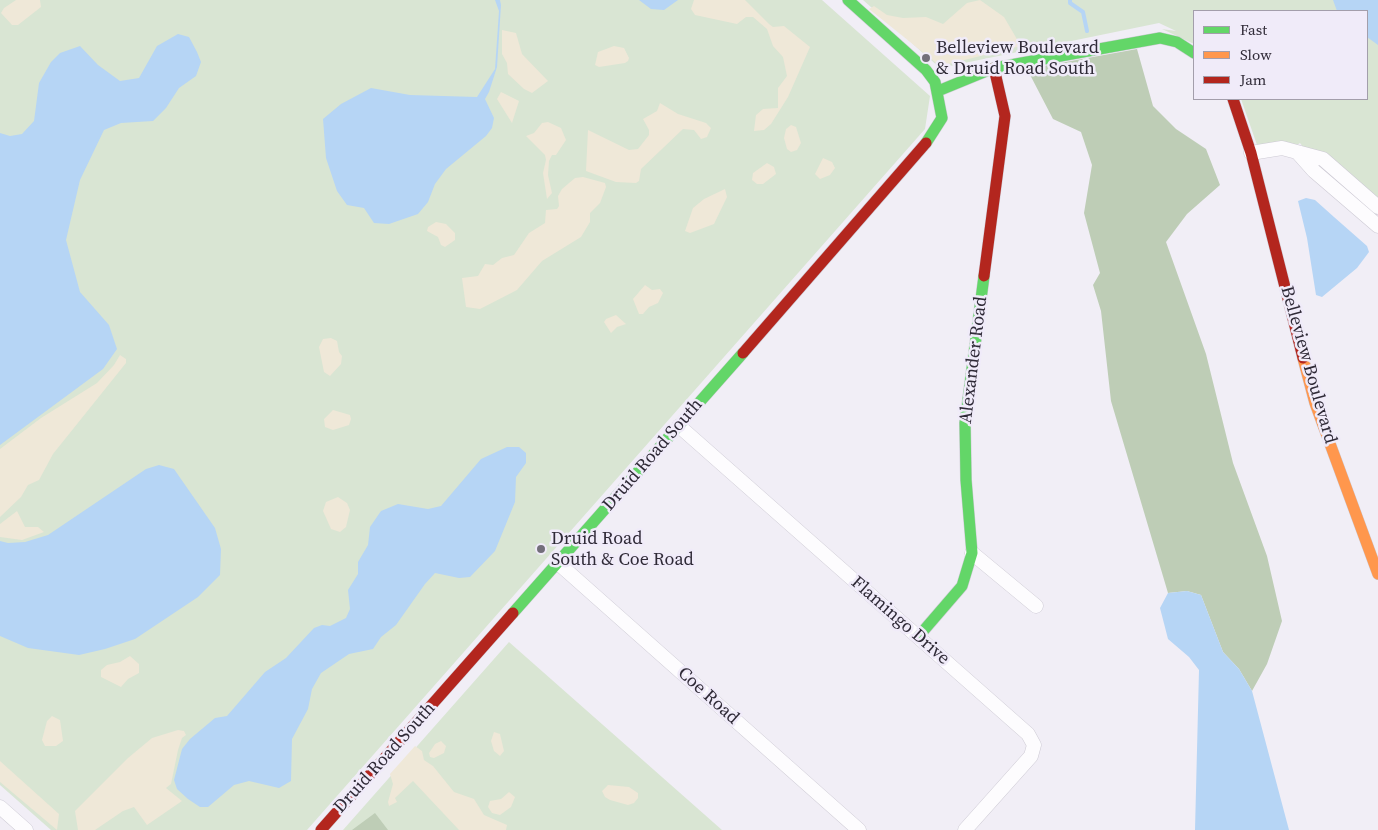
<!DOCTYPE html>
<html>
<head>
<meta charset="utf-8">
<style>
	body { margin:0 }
	#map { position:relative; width:1378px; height:830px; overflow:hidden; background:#f1eef6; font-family:"Source Serif 4",serif }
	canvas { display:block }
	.legend { position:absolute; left:1193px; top:10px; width:175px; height:90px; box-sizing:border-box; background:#f0ebf9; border:1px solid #a39eab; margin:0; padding:6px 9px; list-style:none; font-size:15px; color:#2f2a37 }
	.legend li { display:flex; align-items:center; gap:10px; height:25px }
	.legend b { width:25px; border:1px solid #a39eab }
</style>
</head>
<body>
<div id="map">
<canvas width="1378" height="830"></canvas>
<ul class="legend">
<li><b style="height:6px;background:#63d668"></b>Fast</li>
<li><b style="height:6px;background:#ff974d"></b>Slow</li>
<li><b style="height:6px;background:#b3261e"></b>Jam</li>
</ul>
</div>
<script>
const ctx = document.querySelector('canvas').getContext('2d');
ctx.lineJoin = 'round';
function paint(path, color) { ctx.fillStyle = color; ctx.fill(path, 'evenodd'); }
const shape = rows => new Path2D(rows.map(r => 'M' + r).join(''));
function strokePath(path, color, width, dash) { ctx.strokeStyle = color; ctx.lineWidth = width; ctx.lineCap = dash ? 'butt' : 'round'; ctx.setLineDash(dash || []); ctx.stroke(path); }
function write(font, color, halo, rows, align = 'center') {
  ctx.font = font + ' "Source Serif 4",serif'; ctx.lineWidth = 5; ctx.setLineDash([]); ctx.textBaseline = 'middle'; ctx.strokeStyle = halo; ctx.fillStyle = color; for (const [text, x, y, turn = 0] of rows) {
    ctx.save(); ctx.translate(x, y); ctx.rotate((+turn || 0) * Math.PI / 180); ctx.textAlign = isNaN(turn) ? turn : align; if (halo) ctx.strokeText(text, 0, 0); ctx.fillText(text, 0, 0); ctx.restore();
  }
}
paint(shape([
	[0,0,822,0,930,96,925,129,307,830,51,830,0,785],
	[863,0,1378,0,1378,198,1335,161,1303,147,1300,143,1297,145,1282,141,1257,145,1241,99,1367,99,1367,11,1194,11,1194,44,1162,29,1176,31,1159,23,940,68],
	[509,642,722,830,343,830]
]), '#d9e5d3');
paint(shape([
	[1137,49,1153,106,1176,129,1206,149,1220,185,1187,214,1166,242,1206,354,1233,463,1267,556,1282,621,1267,664,1252,691,1239,669,1223,652,1201,595,1187,591,1168,593,1111,401,1101,311,1093,285,1100,273,1084,213,1092,165,1081,132,1053,119,1027,69],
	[375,813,388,830,352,830]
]), '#becdb6');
paint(shape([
	[16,0,40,0,41,7,18,25,12,25,1,13,4,8],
	[694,0,745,0,769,24,773,27,784,26,810,47,788,97,771,124,764,130,754,131,756,115,763,109,778,108,778,88,787,76,783,57,773,46,767,29,753,17,746,17,737,24,695,15,691,9],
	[980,0,1004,17,1021,46,940,66,869,9,874,6,887,15,903,18,926,17,943,24,967,3],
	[502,30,516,33,522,54,548,81,532,93,524,89,508,74,507,63,502,54],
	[614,46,624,48,629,58,628,61,625,63,599,67,595,65,598,52],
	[501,92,519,101,512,123,497,99],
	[660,103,678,114,706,123,711,128,707,137,701,139,694,130,683,129,641,169,639,181,636,183,616,182,586,171,588,130,629,150,638,149,649,135,649,130,643,119,657,111],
	[548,122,561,128,566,140,556,155,552,155,549,161,548,175,552,193,547,199,543,173,546,160,545,155,526,136,534,133,542,123],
	[791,125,796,127,801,143,797,150,791,152,787,149,784,138,786,129],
	[823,158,832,162,835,168,830,175,820,179,815,174],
	[767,163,774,167,776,174,763,184,757,184,752,180,753,173],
	[583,177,605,183,606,187,600,203,590,213,590,222,581,237,542,261,517,290,480,309,466,307,462,278,478,276,485,264,493,265,502,258,514,255,529,233,545,223,546,210,557,209,559,206,558,196,562,189,575,178],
	[725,189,727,197,714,224,690,233,685,231,693,208,704,199],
	[436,222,446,224,455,233,455,240,445,247,441,245,438,237,427,231,428,227],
	[645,285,652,290,660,289,663,293,658,303,649,307,643,314,639,314,633,299],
	[616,315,626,324,617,327,611,333,604,322,606,319],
	[331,338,337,341,339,352,342,356,341,364,330,376,324,372,319,347,323,339],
	[120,355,126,359,126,363,53,454,39,480,28,485,21,497,0,517,0,449,41,418,97,383,114,365],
	[333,410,350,415,351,419,349,425,333,430,325,427,324,419],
	[338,497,347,503,350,510,346,527,340,532,331,529,323,511,326,502],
	[17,511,25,527,38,527,44,532,22,540,0,537,0,524],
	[130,656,139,664,139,673,128,679,121,687,101,677,101,670,107,665,120,662],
	[52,716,60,720,63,741,56,746,45,746,42,740,47,721],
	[178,730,184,731,186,735,182,738,178,750,171,784,166,788,182,801,147,825,134,807,123,811,95,830,78,830,75,811,128,758,152,738],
	[494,732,500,734,504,751,500,756,494,751,491,741],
	[441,741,446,746,444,753,434,758,430,757,429,753,435,744],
	[415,746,422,751,424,760,433,766,454,792,474,799,484,815,507,825,506,830,459,830,413,781,395,798,397,802,389,806,388,802,393,784,390,774],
	[0,761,59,814,57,830,0,782],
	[608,785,629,787,638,793,638,798,634,803,628,805,610,800,605,797,602,791],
	[509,792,515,797,511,807,500,815,492,813,488,807,490,801,501,799]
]), '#efe8d8');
paint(shape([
	[495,0,500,0,501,5,497,67,489,92,485,99,494,118,492,128,486,136,446,169,435,184,428,202,418,214,389,224,374,223,364,208,347,205,337,191,326,158,323,119,341,104,371,88,410,95,477,97,495,69,499,11],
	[639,0,678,0,664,10,651,9],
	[1333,0,1378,0,1378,45,1367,37,1367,11,1337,11],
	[178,34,189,37,197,52,201,62,196,76,179,88,166,108,153,121,121,123,104,130,80,180,66,240,80,292,109,325,117,349,103,369,0,445,0,133,10,136,22,134,34,121,39,83,51,62,60,53,80,46,98,65,120,81,139,78,157,46],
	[1306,198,1315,200,1334,217,1367,246,1369,252,1357,268,1322,297,1316,295,1307,238,1298,201],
	[507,447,519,447,526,453,526,463,516,477,515,502,495,551,470,577,459,578,435,573,425,584,396,625,381,637,373,649,349,654,321,673,312,689,308,709,292,739,291,781,279,788,249,781,234,785,208,807,200,807,188,799,177,789,174,780,182,749,190,739,215,718,227,716,265,672,286,658,314,628,322,625,330,626,346,618,350,609,348,590,358,574,358,562,368,545,370,527,381,511,398,504,428,509,441,506,481,459],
	[159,465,174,469,215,528,221,549,220,575,198,597,135,639,105,649,79,655,28,648,0,636,0,541,8,543,25,542,48,535,146,469],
	[1187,591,1201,595,1223,652,1239,669,1252,691,1289,830,1195,830,1199,670,1189,657,1168,639,1160,608,1168,593]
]), '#b6d5f5');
strokePath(shape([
	[1070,0,1070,3,1083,12,1087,31]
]), '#b6d5f5', 4);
const street = shape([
	[1251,153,1282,148,1323,159,1378,207],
	[1298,153,1314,171,1378,226],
	[679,426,1028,734,1034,745,1031,756,965,830],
	[972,553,1036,606],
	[558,563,859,830],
	[0,807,26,830]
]);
const fast = shape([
	[848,0,926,70,935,82,942,118,926,143],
	[938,91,994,68,1160,38,1177,42,1194,53],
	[513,613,743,353],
	[918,637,962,586,972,553,966,480,965,423,984,276]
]);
const slow = shape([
	[1303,358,1315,403,1378,574]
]);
const jam = shape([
	[1233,99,1251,153,1303,358],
	[984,276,1005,116,994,68],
	[743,353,926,143],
	[321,830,513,613]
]);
strokePath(street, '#cdcad4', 15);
strokePath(fast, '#cdcad4', 12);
strokePath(slow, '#cdcad4', 12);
strokePath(jam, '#cdcad4', 12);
strokePath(street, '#fdfcfe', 14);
strokePath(fast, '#63d668', 11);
strokePath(slow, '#ff974d', 11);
strokePath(jam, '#b3261e', 11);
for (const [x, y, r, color] of [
	[926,58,5,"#736f7a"],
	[541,549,5,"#736f7a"]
]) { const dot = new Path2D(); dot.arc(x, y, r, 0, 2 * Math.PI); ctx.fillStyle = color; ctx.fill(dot); strokePath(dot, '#f0ebf9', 2); }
write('18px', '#2f2a37', '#f0ebf9', [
	["Belleview Boulevard",936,48],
	["& Druid Road South",936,69],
	["Druid Road",551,539],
	["South & Coe Road",551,560]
], 'left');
write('18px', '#2f2a37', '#f0ebf9', [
	["Alexander Road",974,360,-83],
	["Belleview Boulevard",1308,365,74],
	["Druid Road South",653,455,-49],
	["Flamingo Drive",900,621,41],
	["Coe Road",708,696,42],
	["Druid Road South",385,758,-48]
]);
</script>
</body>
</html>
